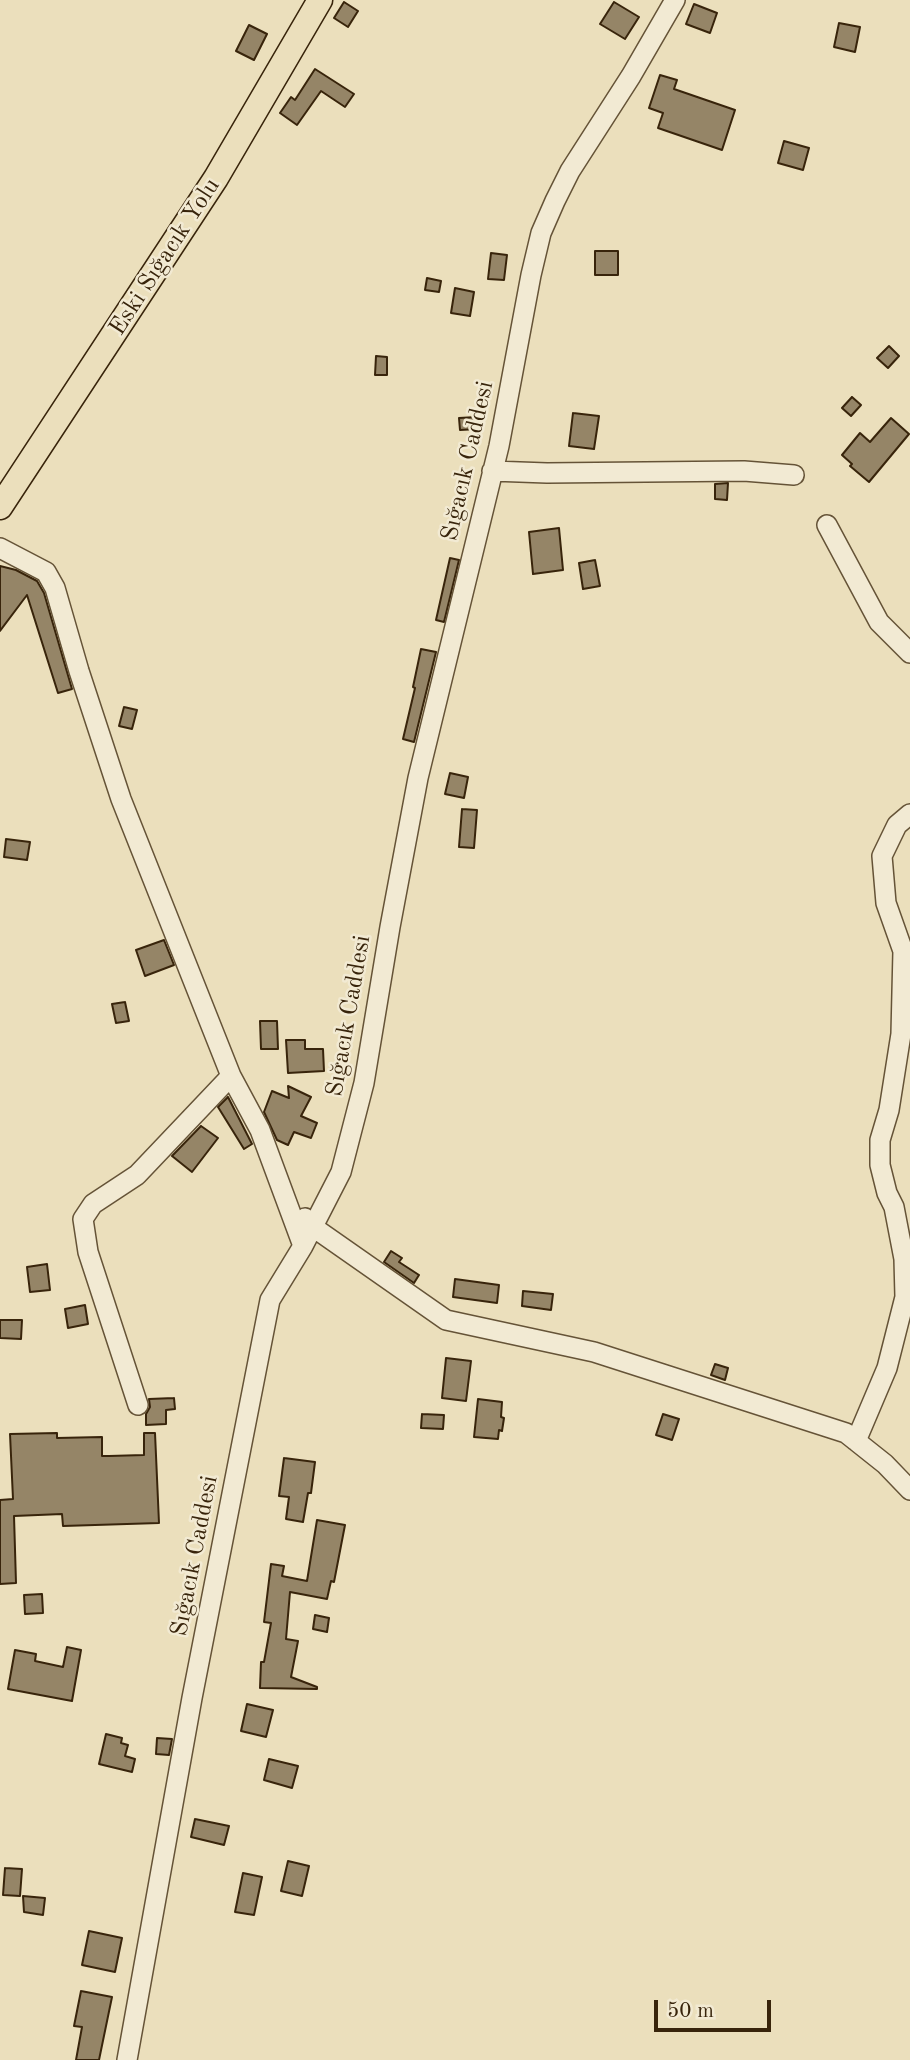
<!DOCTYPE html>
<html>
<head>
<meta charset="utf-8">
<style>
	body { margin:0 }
	#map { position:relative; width:910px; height:2060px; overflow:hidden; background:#ebdfbc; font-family:"Old Standard TT",serif }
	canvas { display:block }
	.scale { position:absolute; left:654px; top:2000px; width:117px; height:32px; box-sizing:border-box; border:4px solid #38240b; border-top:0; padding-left:9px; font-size:21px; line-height:24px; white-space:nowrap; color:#38240b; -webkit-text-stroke:5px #f2ead3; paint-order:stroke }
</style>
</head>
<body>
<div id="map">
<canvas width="910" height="2060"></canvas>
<div class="scale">50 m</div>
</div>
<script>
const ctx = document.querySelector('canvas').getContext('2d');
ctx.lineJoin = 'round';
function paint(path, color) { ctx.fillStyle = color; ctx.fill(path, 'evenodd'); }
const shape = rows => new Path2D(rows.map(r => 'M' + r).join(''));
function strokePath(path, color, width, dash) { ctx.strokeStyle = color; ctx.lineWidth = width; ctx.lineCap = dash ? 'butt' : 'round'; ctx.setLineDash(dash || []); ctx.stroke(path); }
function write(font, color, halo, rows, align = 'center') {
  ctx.font = font + ' "Old Standard TT",serif'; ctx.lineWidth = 5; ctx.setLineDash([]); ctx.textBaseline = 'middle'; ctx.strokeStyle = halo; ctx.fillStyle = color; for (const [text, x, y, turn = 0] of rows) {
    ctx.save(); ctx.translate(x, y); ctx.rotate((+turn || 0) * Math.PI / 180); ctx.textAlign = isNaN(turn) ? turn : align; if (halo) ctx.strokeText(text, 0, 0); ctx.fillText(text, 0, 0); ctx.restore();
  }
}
const building = shape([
	[344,2,358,11,348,27,334,18,344,2],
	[614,2,639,17,625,39,600,24,614,2],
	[694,4,717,13,710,33,686,24,694,4],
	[839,23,860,27,855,52,834,47,839,23],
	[249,25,267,34,254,60,236,51,249,25],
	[315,69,354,94,345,107,321,91,297,125,280,113,291,97,295,100,315,69],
	[660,75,677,80,674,89,735,110,722,150,658,128,663,113,649,108,660,75],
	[784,141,809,148,803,170,778,163,784,141],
	[595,251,618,251,618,275,595,275,595,251],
	[491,253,507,255,504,280,488,279,491,253],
	[427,278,441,281,439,292,425,290,427,278],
	[455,288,474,292,470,316,451,313,455,288],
	[889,346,899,356,888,368,877,358,889,346],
	[376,356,387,357,387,375,375,375,376,356],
	[852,397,861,405,851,416,842,408,852,397],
	[573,413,599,416,594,449,569,446,573,413],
	[477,417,478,429,460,430,459,418,477,417],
	[891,418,909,434,869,482,850,466,852,464,842,455,860,433,870,442,891,418],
	[728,483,727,500,715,499,715,484,728,483],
	[559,528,563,570,533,574,529,532,559,528],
	[450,558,459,560,444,622,436,620,450,558],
	[595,560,600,586,583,589,579,563,595,560],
	[0,566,16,570,37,581,44,593,72,689,58,693,27,595,0,631,0,566],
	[421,649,436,652,414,742,403,739,415,688,413,687,421,649],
	[124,707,137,710,132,729,119,726,124,707],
	[450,773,468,777,464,798,445,794,450,773],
	[462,809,477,810,474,848,459,847,462,809],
	[6,839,30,842,27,860,4,857,6,839],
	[164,940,174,965,145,976,136,950,164,940],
	[125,1002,129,1021,116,1023,112,1004,125,1002],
	[260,1021,277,1021,278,1049,261,1049,260,1021],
	[286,1040,305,1040,305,1049,323,1049,324,1071,288,1073,286,1040],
	[288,1086,311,1097,301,1116,317,1123,311,1138,294,1132,288,1145,277,1140,264,1112,272,1091,289,1098,288,1086],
	[228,1097,252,1144,244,1149,218,1107,228,1097],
	[201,1126,218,1138,192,1172,172,1156,201,1126],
	[391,1251,402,1258,399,1262,419,1275,414,1283,384,1262,391,1251],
	[47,1264,50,1290,30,1292,27,1267,47,1264],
	[455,1279,499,1285,497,1303,453,1297,455,1279],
	[523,1291,553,1294,551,1310,522,1306,523,1291],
	[85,1305,88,1324,68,1328,65,1309,85,1305],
	[0,1320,22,1320,21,1339,0,1338,0,1320],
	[446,1358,471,1361,466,1401,442,1398,446,1358],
	[715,1364,728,1368,725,1380,711,1375,715,1364],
	[174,1398,175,1409,166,1410,166,1424,146,1425,146,1414,150,1407,149,1399,174,1398],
	[478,1399,502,1402,501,1417,504,1418,502,1431,499,1430,498,1439,474,1437,478,1399],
	[422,1414,444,1415,443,1429,421,1428,422,1414],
	[663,1414,679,1419,672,1440,656,1435,663,1414],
	[57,1433,57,1438,102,1437,102,1456,109,1456,144,1455,144,1433,155,1433,159,1523,63,1526,62,1514,14,1516,16,1583,0,1584,0,1500,13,1499,10,1434,57,1433],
	[284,1458,315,1462,311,1493,308,1493,303,1522,286,1519,289,1497,279,1496,284,1458],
	[317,1520,345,1525,334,1582,331,1581,327,1599,290,1592,286,1639,298,1641,291,1677,317,1687,317,1689,260,1688,261,1662,264,1662,271,1623,264,1622,271,1564,284,1566,282,1576,307,1581,317,1520],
	[42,1594,43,1613,25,1614,24,1595,42,1594],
	[315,1615,329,1618,327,1632,313,1629,315,1615],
	[67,1647,81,1650,72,1701,8,1689,15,1650,36,1654,35,1661,63,1667,67,1647],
	[247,1704,273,1710,266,1737,241,1731,247,1704],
	[106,1734,122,1738,121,1743,128,1745,125,1756,135,1759,132,1772,99,1764,106,1734],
	[157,1738,172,1739,169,1755,156,1754,157,1738],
	[269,1759,298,1766,292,1788,264,1780,269,1759],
	[195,1819,229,1826,224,1845,191,1837,195,1819],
	[288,1861,309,1866,302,1896,281,1891,288,1861],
	[5,1868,22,1869,20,1896,3,1895,5,1868],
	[243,1873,262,1877,254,1915,235,1912,243,1873],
	[23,1896,45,1898,43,1915,24,1912,23,1896],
	[89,1931,122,1938,115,1972,82,1965,89,1931],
	[81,1991,112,1997,99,2060,76,2060,82,2027,74,2026,81,1991]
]);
paint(building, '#958567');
strokePath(building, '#38240b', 2);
const minor = shape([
	[492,471,547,473,744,471,794,475],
	[827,525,879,622,910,653],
	[0,548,46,572,55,588,79,671,121,799,231,1076,260,1130,303,1246],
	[305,1218,313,1227,446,1320,594,1352,846,1433,885,1464,910,1490],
	[138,1405,88,1252,83,1219,93,1204,137,1175,231,1076],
	[856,1441,887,1368,905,1297,904,1259,894,1207,887,1193,880,1165,880,1140,889,1110,901,1034,903,951,886,903,882,856,897,825,910,814],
	[127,2060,192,1698,270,1300,303,1246,341,1172,364,1083,390,927,418,778,499,446,531,275,541,233,555,201,570,171,631,76,675,0]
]);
const major = shape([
	[0,507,216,178,320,0]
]);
strokePath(minor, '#655337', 22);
strokePath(major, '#38240b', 27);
strokePath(minor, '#f2ead3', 19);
strokePath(major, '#ebdfbc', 24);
write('24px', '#38240b', '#f2ead3', [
	["Eski Sığacık Yolu",165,257,-57],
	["Sığacık Caddesi",468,461,-77],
	["Sığacık Caddesi",349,1016,-80],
	["Sığacık Caddesi",195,1556,-79]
]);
</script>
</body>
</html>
